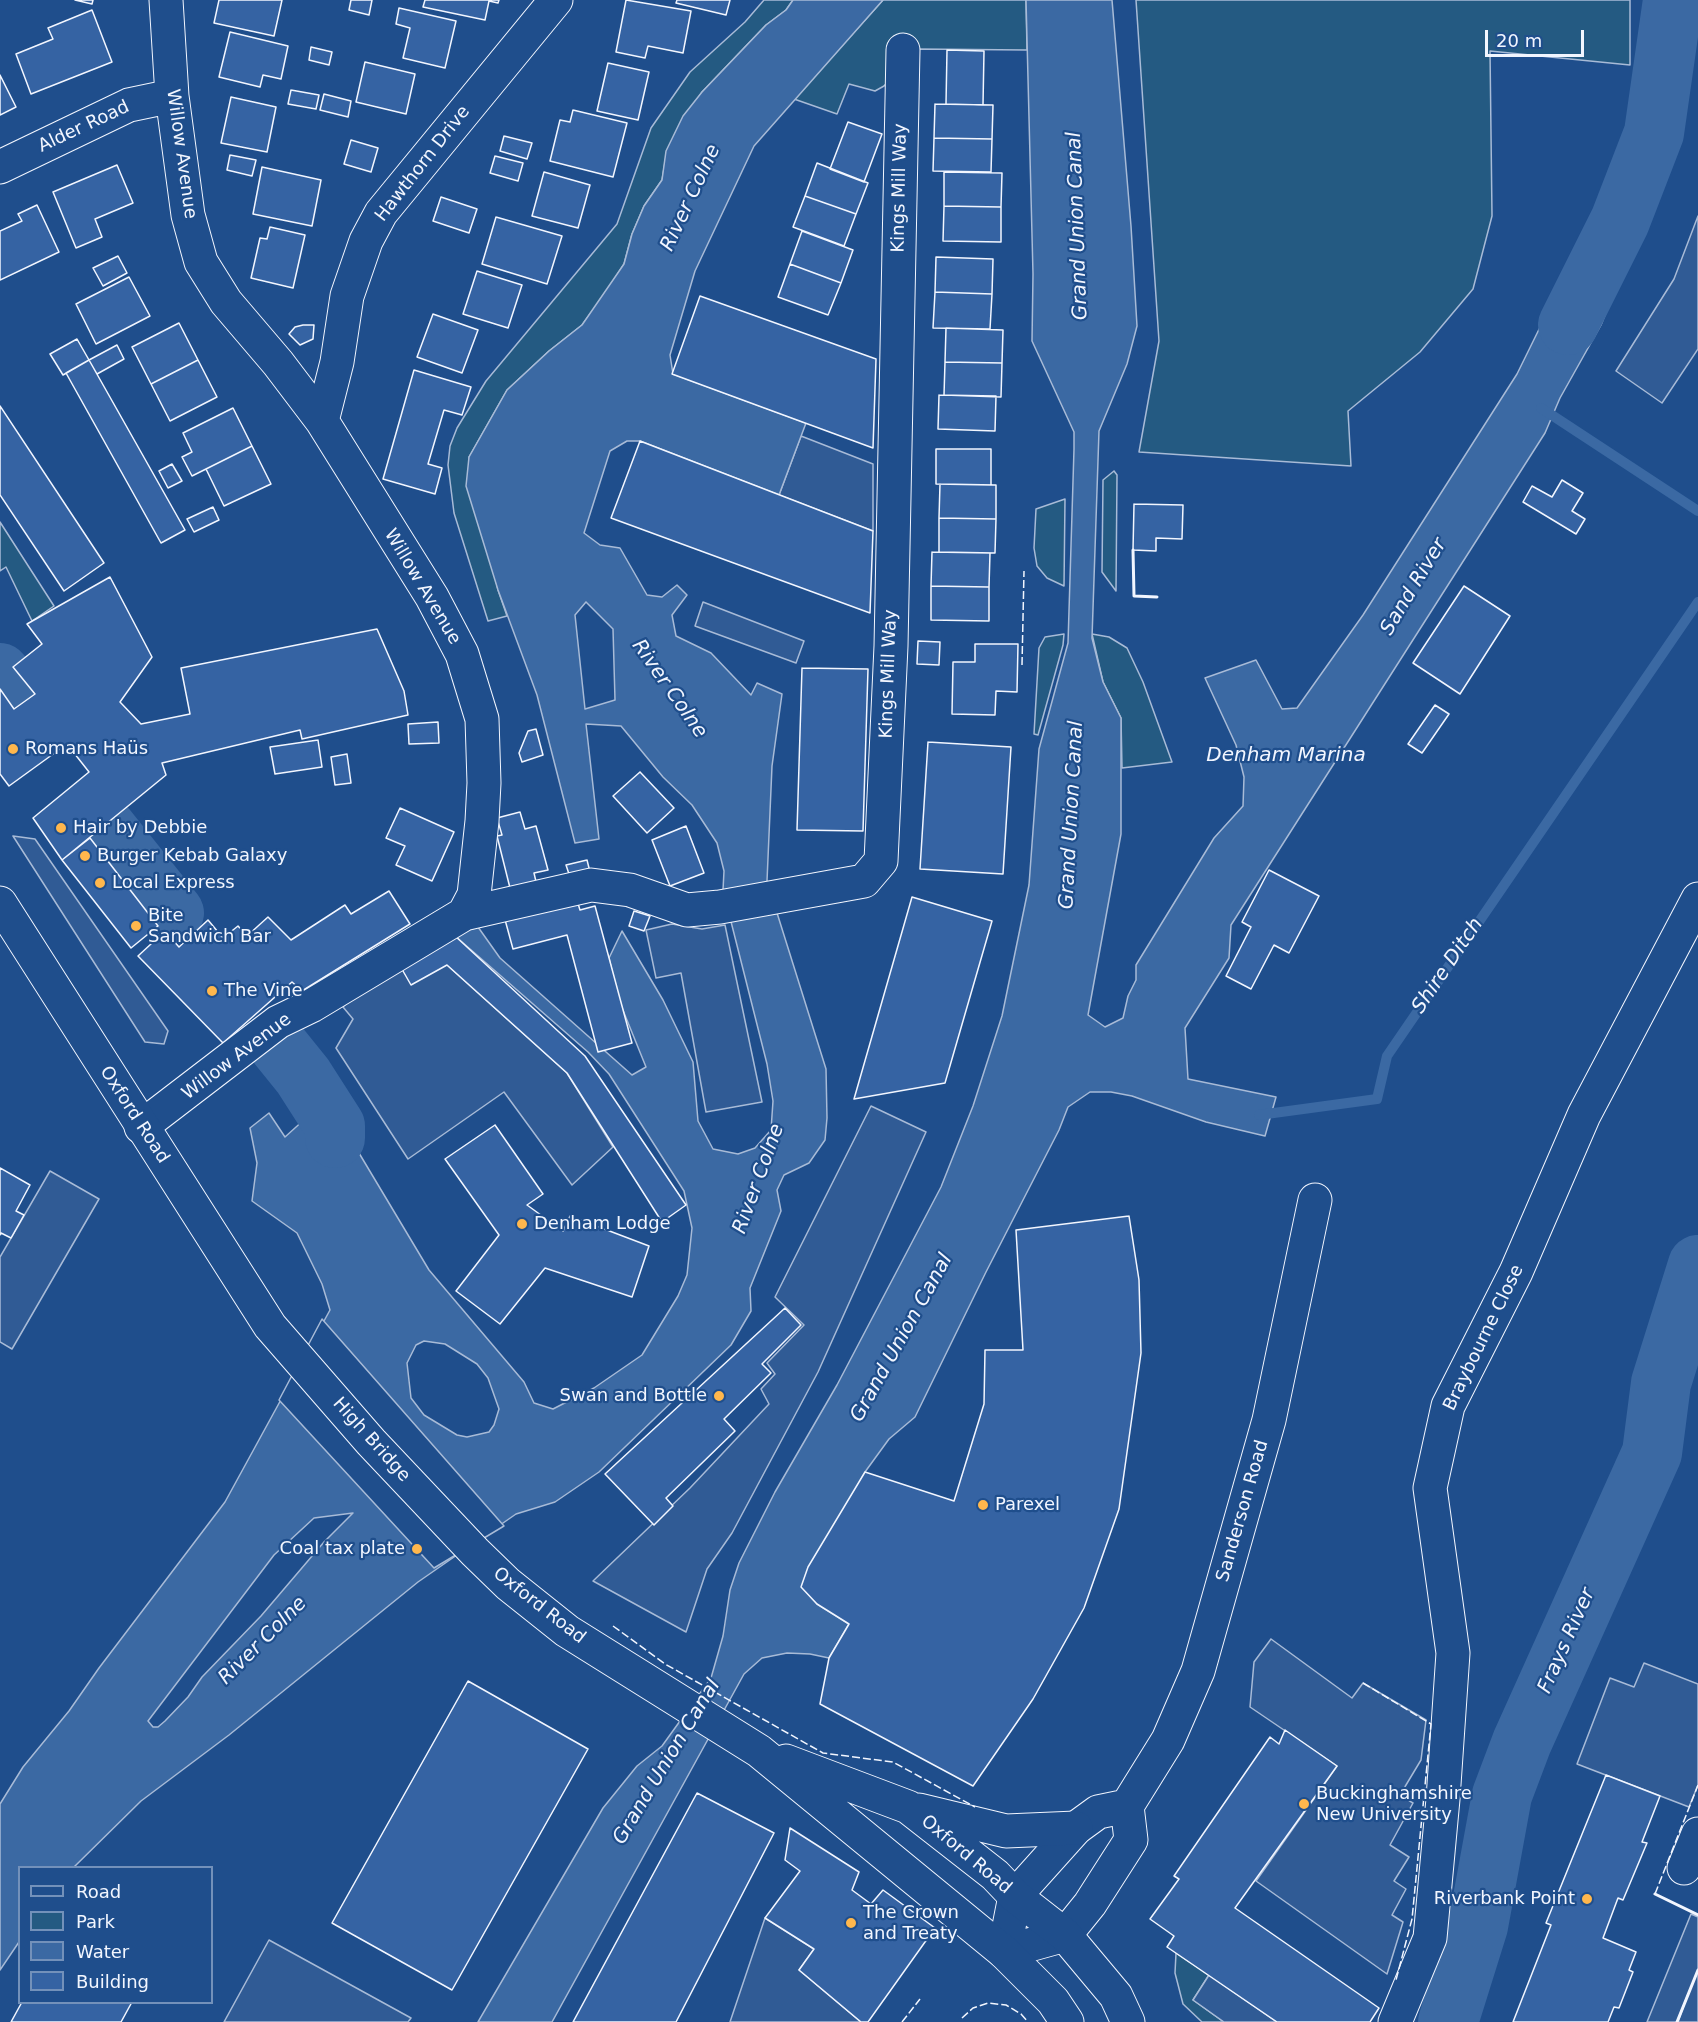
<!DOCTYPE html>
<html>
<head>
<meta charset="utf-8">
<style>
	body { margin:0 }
	#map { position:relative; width:1698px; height:2022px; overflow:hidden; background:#1f4e8c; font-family:"DejaVu Sans",sans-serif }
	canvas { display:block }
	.legend { position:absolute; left:18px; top:1866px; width:195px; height:138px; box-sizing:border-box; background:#1f4e8c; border:2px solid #7391ba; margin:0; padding:8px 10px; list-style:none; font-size:18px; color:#f2f6ff }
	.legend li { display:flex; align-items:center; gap:12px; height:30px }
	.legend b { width:30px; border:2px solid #7391ba }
	.scale { position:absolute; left:1485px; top:30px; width:99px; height:27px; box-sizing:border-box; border:3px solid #f2f6ff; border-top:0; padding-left:8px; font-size:18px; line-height:21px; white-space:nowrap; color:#f2f6ff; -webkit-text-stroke:4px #1f4e8c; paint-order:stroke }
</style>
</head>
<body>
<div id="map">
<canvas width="1698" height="2022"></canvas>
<ul class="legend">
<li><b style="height:8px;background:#1f4e8c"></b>Road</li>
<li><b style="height:16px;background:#245a82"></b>Park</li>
<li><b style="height:16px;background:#3b69a3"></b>Water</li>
<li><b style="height:16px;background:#3563a3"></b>Building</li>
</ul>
<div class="scale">20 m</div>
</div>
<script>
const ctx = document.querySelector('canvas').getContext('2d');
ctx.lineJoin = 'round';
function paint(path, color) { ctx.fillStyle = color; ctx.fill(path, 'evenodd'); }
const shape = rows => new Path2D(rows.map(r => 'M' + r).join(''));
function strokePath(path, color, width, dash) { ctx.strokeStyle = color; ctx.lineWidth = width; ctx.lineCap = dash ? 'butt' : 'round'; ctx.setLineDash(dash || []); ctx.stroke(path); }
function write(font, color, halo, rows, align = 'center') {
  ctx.font = font + ' "DejaVu Sans",sans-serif'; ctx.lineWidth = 4.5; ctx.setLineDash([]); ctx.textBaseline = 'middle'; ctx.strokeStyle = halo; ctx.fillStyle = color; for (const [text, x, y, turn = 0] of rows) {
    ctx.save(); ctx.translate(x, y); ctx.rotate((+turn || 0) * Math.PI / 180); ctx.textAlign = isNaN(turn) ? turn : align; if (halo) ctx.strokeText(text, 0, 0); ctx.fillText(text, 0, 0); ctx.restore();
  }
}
const green = shape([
	[764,0,793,0,786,10,766,25,702,92,667,151,662,180,644,206,632,234,624,264,605,294,582,325,549,351,507,390,469,457,498,590,507,616,488,621,454,513,448,465,450,446,457,428,486,381,617,224,651,128,690,72,745,22,764,0],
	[883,0,1026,0,1027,50,917,49,884,86,875,91,849,84,837,114,794,99,883,0],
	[1136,0,1630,0,1630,65,1490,51,1492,216,1473,289,1420,352,1348,411,1351,466,1139,452,1159,341,1136,0],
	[1114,471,1117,475,1116,591,1102,572,1103,480,1114,471],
	[1065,499,1064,586,1047,578,1037,566,1034,548,1036,509,1065,499],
	[0,522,54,606,32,621,6,567,0,571,0,522],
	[1064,634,1063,645,1038,735,1034,734,1039,648,1045,637,1064,634],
	[1092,634,1109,637,1127,648,1143,682,1172,762,1122,768,1121,718,1103,682,1092,634],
	[1176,1953,1209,1975,1193,2000,1224,2022,1202,2022,1183,2004,1175,1973,1176,1953]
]);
paint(green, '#245a82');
strokePath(green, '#a8bbd7', 1.5);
const parking = shape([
	[1698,216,1698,349,1662,403,1616,371,1674,279,1698,216],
	[801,436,873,464,873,531,779,495,801,436],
	[703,602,804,641,796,663,695,626,703,602],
	[13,836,35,839,168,1031,164,1044,145,1042,13,836],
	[672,924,702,929,725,925,762,1102,706,1112,681,973,656,978,646,930,672,924],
	[399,964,447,965,567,1073,613,1147,572,1185,504,1092,408,1159,336,1048,353,1019,343,1007,359,990,399,964],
	[871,1106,926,1132,818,1372,732,1533,707,1569,686,1632,593,1581,690,1488,769,1404,761,1389,775,1374,767,1363,804,1325,775,1297,871,1106],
	[50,1171,99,1199,12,1349,0,1342,0,1257,50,1171],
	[1271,1639,1352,1698,1363,1683,1426,1720,1421,1760,1400,1795,1413,1803,1390,1845,1409,1857,1394,1881,1406,1889,1392,1915,1403,1922,1387,1974,1256,1881,1337,1766,1250,1707,1254,1662,1271,1639],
	[1644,1663,1698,1684,1698,1785,1689,1807,1577,1764,1610,1678,1634,1687,1644,1663],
	[1691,1914,1698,1917,1698,2022,1678,2022,1688,1994,1677,2022,1647,2022,1691,1914],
	[765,1918,814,1949,799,1970,861,2022,730,2022,765,1918],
	[269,1940,411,2018,408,2022,224,2022,269,1940],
	[1209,1975,1277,2022,1224,2022,1193,2000,1209,1975]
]);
paint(parking, '#305b95');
strokePath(parking, '#a8bbd7', 1.5);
const water = shape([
	[793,0,883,0,754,146,695,271,670,355,673,374,806,423,779,495,640,441,627,441,610,451,584,533,600,545,620,548,647,595,662,597,677,585,687,595,672,615,676,636,711,653,751,695,757,683,782,694,772,766,767,881,826,1069,827,1118,825,1140,809,1163,784,1175,777,1190,781,1211,750,1288,751,1311,731,1345,599,1472,555,1502,516,1514,418,1582,229,1735,141,1801,74,1867,20,1868,19,1942,0,1970,0,1804,23,1767,69,1711,99,1668,225,1502,330,1310,322,1284,297,1233,252,1201,257,1163,250,1128,269,1113,285,1137,306,1118,282,1077,308,1056,355,1112,353,1143,429,1270,524,1382,534,1403,553,1409,594,1388,642,1355,678,1296,687,1275,692,1228,684,1191,609,1074,588,1052,454,935,478,927,500,958,632,1075,646,1067,618,998,609,958,622,931,663,1000,693,1062,698,1121,713,1149,738,1154,755,1148,771,1130,773,1101,767,1064,723,890,724,871,717,843,692,805,663,777,621,726,586,724,599,839,575,843,537,695,498,590,466,486,469,457,507,390,549,351,582,325,624,264,632,234,644,206,662,180,666,151,683,116,702,92,766,25,786,10,793,0],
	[586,602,613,629,615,700,585,709,575,615,586,602],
	[424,1341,445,1344,477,1364,488,1378,499,1409,494,1425,489,1432,467,1437,457,1435,424,1415,411,1398,407,1363,416,1345,424,1341],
	[353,1513,324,1542,261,1616,202,1677,188,1697,165,1721,158,1727,153,1727,148,1721,274,1555,314,1518,353,1513],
	[1026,0,1112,0,1131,226,1137,326,1127,364,1099,431,1092,638,1103,682,1121,718,1121,834,1088,1015,1105,1027,1123,1018,1128,996,1136,980,1136,965,1214,838,1243,806,1244,777,1236,745,1205,678,1256,660,1282,709,1297,708,1363,615,1517,374,1581,244,1628,259,1601,325,1560,398,1545,433,1231,925,1229,958,1185,1028,1188,1079,1276,1097,1265,1136,1206,1122,1132,1096,1111,1092,1090,1092,1068,1107,1059,1130,986,1272,915,1417,889,1439,865,1472,802,1587,817,1604,849,1624,829,1658,810,1654,787,1653,762,1658,744,1674,552,2022,478,2022,603,1808,637,1766,662,1746,711,1678,723,1636,730,1590,739,1563,775,1492,837,1385,941,1187,973,1106,1002,1016,1029,885,1039,749,1068,643,1074,449,1074,432,1032,341,1033,274,1026,0]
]);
paint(water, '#3b69a3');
strokePath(water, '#a8bbd7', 1.5);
const pier = shape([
	[322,1319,504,1526,434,1568,279,1400,322,1319]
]);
paint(pier, '#1f4e8c');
strokePath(pier, '#a8bbd7', 1.5);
strokePath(shape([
	[1541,408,1698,511],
	[1259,1115,1377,1099,1387,1056,1698,602]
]), '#3b69a3', 10);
strokePath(shape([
	[1568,325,1620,221,1654,133,1673,0],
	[0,673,20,699],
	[106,828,174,913],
	[278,1045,303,1076,335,1126,335,1138],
	[1448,2022,1478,1926,1502,1795,1522,1742,1652,1453,1661,1383,1698,1265]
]), '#3b69a3', 60);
const building = shape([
	[75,0,93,0,92,4,75,0],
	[219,0,282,0,274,36,214,23,219,0],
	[351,0,372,0,369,15,349,10,351,0],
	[425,0,499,0,498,3,489,1,485,20,423,7,425,0],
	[626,0,691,11,683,53,648,46,645,58,616,52,626,0],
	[677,0,730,0,726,15,676,3,677,0],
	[399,8,456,21,445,68,403,58,410,28,396,24,399,8],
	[92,10,112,62,31,94,16,54,53,39,48,28,92,10],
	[230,32,288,46,281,79,263,75,260,87,219,77,230,32],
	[311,47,332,52,329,65,309,60,311,47],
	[947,50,984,51,983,105,946,104,947,50],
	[365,62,415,74,406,114,356,102,365,62],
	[608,63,649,72,638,120,597,111,608,63],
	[0,75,16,107,0,115,0,75],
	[291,90,319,95,316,109,288,104,291,90],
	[324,94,351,101,348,117,320,110,324,94],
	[231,97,276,107,267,152,221,143,231,97],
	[935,104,993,105,992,139,934,138,935,104],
	[573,110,627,123,613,177,550,161,560,120,570,122,573,110],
	[848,122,882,134,864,182,830,169,848,122],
	[504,136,532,143,527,159,500,151,504,136],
	[934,138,992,139,991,172,933,171,934,138],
	[351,140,378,148,371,172,344,164,351,140],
	[230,155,256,160,252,176,227,170,230,155],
	[495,156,523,163,518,181,490,173,495,156],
	[817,163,868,183,856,214,805,196,817,163],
	[117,165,133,203,95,219,102,237,76,248,53,192,117,165],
	[262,167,321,180,312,226,253,214,262,167],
	[544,172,590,185,578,228,532,216,544,172],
	[944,172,1002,173,1001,207,944,206,944,172],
	[805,196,856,214,844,246,793,227,805,196],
	[441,197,477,209,469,233,433,221,441,197],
	[37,205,59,252,0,280,0,231,22,221,18,214,37,205],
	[944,206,1001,207,1001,242,943,241,944,206],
	[496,217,562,236,547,284,482,264,496,217],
	[270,227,305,235,293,288,251,278,260,238,267,239,270,227],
	[802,231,853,250,841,283,790,264,802,231],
	[118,256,127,273,103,286,93,268,118,256],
	[936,257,993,259,992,294,935,292,936,257],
	[790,264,841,283,828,315,778,297,790,264],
	[477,271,522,285,508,328,463,314,477,271],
	[129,277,150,316,96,344,76,304,129,277],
	[935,292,992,294,990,329,933,328,935,292],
	[700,296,876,359,873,448,672,374,700,296],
	[433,314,478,330,462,373,417,357,433,314],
	[179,323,198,360,151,384,132,347,179,323],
	[303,325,314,325,313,339,300,345,289,334,295,327,303,325],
	[946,328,1003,330,1002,363,945,362,946,328],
	[77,339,89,360,63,375,50,354,77,339],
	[117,345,124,359,97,374,89,360,117,345],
	[89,360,185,530,161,543,66,373,89,360],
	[198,360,217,397,170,421,151,384,198,360],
	[945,362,1002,363,1001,397,944,395,945,362],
	[414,370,471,387,462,415,444,410,428,464,442,468,435,494,383,479,414,370],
	[939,395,996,396,995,431,938,429,939,395],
	[0,406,104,563,64,591,0,495,0,406],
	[233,408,252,446,192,476,182,457,192,452,183,433,233,408],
	[640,441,873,531,870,613,611,518,640,441],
	[252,446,271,484,224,506,206,469,252,446],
	[936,449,991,449,991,485,936,484,936,449],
	[172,464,182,481,168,488,159,471,172,464],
	[1562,480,1583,493,1572,511,1585,519,1576,534,1523,502,1532,486,1552,497,1562,480],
	[940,484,996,485,996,519,939,518,940,484],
	[1134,504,1183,505,1182,539,1156,538,1156,551,1133,550,1134,504],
	[213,507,219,520,194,532,187,519,213,507],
	[939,518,996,519,995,553,939,552,939,518],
	[932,552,990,553,989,587,931,586,932,552],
	[110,577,152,657,120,702,141,724,190,714,181,668,377,629,404,691,408,715,302,739,300,730,162,763,166,775,62,860,33,818,89,772,67,744,9,786,0,774,0,689,14,709,35,694,13,667,42,644,27,624,110,577],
	[931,586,989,587,989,621,931,620,931,586],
	[1464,586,1510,616,1460,694,1413,663,1464,586],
	[918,641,940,642,939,665,917,664,918,641],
	[975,644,1018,644,1017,692,996,691,995,715,952,714,953,662,975,662,975,644],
	[802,668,868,669,863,831,797,830,802,668],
	[1435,705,1449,714,1422,753,1408,744,1435,705],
	[438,722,439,743,409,744,408,724,438,722],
	[536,729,543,755,522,762,519,753,528,731,536,729],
	[318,740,322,767,275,774,270,747,318,740],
	[928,742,1011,747,1003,874,920,869,928,742],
	[347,754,351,783,335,785,331,757,347,754],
	[640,772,674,808,647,833,613,796,640,772],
	[400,808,454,832,432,881,396,865,405,846,386,838,400,808],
	[520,812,525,829,536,826,548,870,534,873,537,886,511,892,497,836,502,835,497,818,520,812],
	[686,826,704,873,670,886,652,840,686,826],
	[90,838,158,926,131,948,62,860,90,838],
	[587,860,590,872,570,877,566,865,587,860],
	[1269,870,1319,896,1289,953,1274,945,1251,989,1226,976,1251,927,1242,922,1269,870],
	[389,891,410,924,302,991,292,982,223,1043,138,956,165,931,179,947,208,920,223,938,238,926,247,936,268,917,291,940,345,905,351,914,389,891],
	[576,897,580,910,595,906,632,1043,598,1052,567,935,513,949,504,916,576,897],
	[912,897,992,921,945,1083,854,1099,912,897],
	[634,911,650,916,644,931,629,926,634,911],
	[454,935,585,1056,686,1205,662,1222,567,1073,447,965,411,985,399,964,454,935],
	[495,1125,543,1194,527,1205,563,1231,570,1216,649,1246,632,1297,545,1268,500,1324,456,1291,499,1235,445,1159,495,1125],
	[0,1168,30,1185,16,1211,24,1215,11,1238,1,1233,0,1235,0,1168],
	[1129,1216,1139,1280,1141,1353,1119,1509,1084,1608,1033,1699,973,1786,820,1704,829,1658,849,1624,817,1604,801,1587,808,1567,865,1472,954,1501,984,1404,985,1350,1023,1350,1016,1230,1129,1216],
	[785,1308,801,1325,762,1364,771,1373,724,1419,735,1431,666,1498,673,1506,654,1525,605,1474,785,1308],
	[468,1681,588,1749,452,1990,332,1923,468,1681],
	[1285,1730,1337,1766,1235,1908,1379,2008,1370,2022,1277,2022,1167,1947,1174,1936,1150,1919,1179,1879,1174,1876,1270,1737,1279,1744,1285,1730],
	[1606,1775,1660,1796,1642,1842,1647,1843,1623,1900,1618,1898,1603,1938,1636,1952,1629,1970,1633,1972,1619,2008,1614,2007,1608,2022,1513,2022,1551,1925,1546,1923,1606,1775],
	[697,1793,774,1833,676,2022,573,2022,697,1793],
	[790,1828,859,1872,852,1890,871,1904,883,1890,935,1928,868,2022,861,2022,799,1970,814,1949,765,1918,800,1871,785,1860,790,1828],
	[22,2002,132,2002,121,2022,11,2022,22,2002]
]);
paint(building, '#3563a3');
strokePath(building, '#f2f6ff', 1.5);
const minor = shape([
	[0,167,129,105,172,96],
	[322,421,337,362,347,296,366,241,381,213,556,0],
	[464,914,591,885,630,890,687,910,720,907,864,881,881,861,891,646,903,50],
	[141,1127,278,1022,311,1006,464,914,474,895,482,821,484,783,482,719,462,654,432,597,322,421,278,363,226,302,201,262,188,215,172,96,166,0],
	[1127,1806,1168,1740,1198,1671,1269,1420,1315,1200],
	[1127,1806,1131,1840,1090,1904,1065,1935,1004,1952,1015,1896,1076,1828,1098,1812,1127,1806],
	[1684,1868,1698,1834],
	[1395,2022,1430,1938,1443,1799,1453,1653,1430,1488,1448,1406,1516,1272,1584,1115,1698,899]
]);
const major = shape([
	[0,903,270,1326,371,1442,475,1552,508,1584,567,1631,759,1751,1004,1952,1053,2001,1067,2022],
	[786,1761,908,1807,995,1875,1015,1896,1065,1935,1116,1996,1128,2022],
	[919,1810,1006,1831,1076,1828]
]);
strokePath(minor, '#f2f6ff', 35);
strokePath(major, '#f2f6ff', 35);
strokePath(minor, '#1f4e8c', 33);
strokePath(major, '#1f4e8c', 33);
strokePath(shape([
	[1022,665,1024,571],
	[613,1626,665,1664,823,1753,893,1762,975,1807],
	[1363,1683,1431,1724,1412,1919,1396,1980],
	[1655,1894,1698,1785],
	[962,2018,973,2008,988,2003,1006,2005,1021,2014,1028,2022],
	[902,2022,920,1999]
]), '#f2f6ff', 1.5, [8, 3]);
strokePath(shape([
	[1133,550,1134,596,1157,597],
	[1655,1894,1698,1915],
	[1677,2022,1698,1970]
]), '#f2f6ff', 3);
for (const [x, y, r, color] of [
	[13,749,6,"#ffb74d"],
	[61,828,6,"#ffb74d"],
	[85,856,6,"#ffb74d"],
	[100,883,6,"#ffb74d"],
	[136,926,6,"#ffb74d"],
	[212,991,6,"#ffb74d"],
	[522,1224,6,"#ffb74d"],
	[719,1396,6,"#ffb74d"],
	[983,1505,6,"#ffb74d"],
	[417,1549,6,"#ffb74d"],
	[1304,1804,6,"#ffb74d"],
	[1587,1899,6,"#ffb74d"],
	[851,1923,6,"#ffb74d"]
]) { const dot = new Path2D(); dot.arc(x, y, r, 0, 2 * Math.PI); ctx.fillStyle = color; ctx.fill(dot); strokePath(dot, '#1f4e8c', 2); }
write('18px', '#f2f6ff', '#1f4e8c', [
	["Alder Road",84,127,-25],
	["Willow Avenue",181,154,82],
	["Hawthorn Drive",423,164,-52],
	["Kings Mill Way",900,188,-89],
	["Willow Avenue",422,587,59],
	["Kings Mill Way",889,674,-88],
	["Willow Avenue",237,1057,-37],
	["Oxford Road",134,1115,57],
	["Braybourne Close",1484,1338,-64],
	["High Bridge",371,1440,48],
	["Sanderson Road",1243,1511,-74],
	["Oxford Road",539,1606,38],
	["Oxford Road",966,1855,40]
]);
write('18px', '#f2f6ff', '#1f4e8c', [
	["Romans Haüs",25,749],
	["Hair by Debbie",73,828],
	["Burger Kebab Galaxy",97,856],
	["Local Express",112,883],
	["Bite",148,916],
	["Sandwich Bar",148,937],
	["The Vine",224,991],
	["Denham Lodge",534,1224],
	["Swan and Bottle",707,1396,"right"],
	["Parexel",995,1505],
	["Coal tax plate",405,1549,"right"],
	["Buckinghamshire",1316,1794],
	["New University",1316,1815],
	["Riverbank Point",1575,1899,"right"],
	["The Crown",863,1913],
	["and Treaty",863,1934]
], 'left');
write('italic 20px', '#f2f6ff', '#1f4e8c', [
	["River Colne",691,198,-65],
	["Grand Union Canal",1078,226,-92],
	["Sand River",1414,587,-59],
	["River Colne",669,689,55],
	["Denham Marina",1286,756],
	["Grand Union Canal",1072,815,-87],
	["Shire Ditch",1448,966,-56],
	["River Colne",759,1179,-70],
	["Grand Union Canal",902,1338,-61],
	["River Colne",263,1641,-45],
	["Frays River",1567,1641,-66],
	["Grand Union Canal",667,1762,-59]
]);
</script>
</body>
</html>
